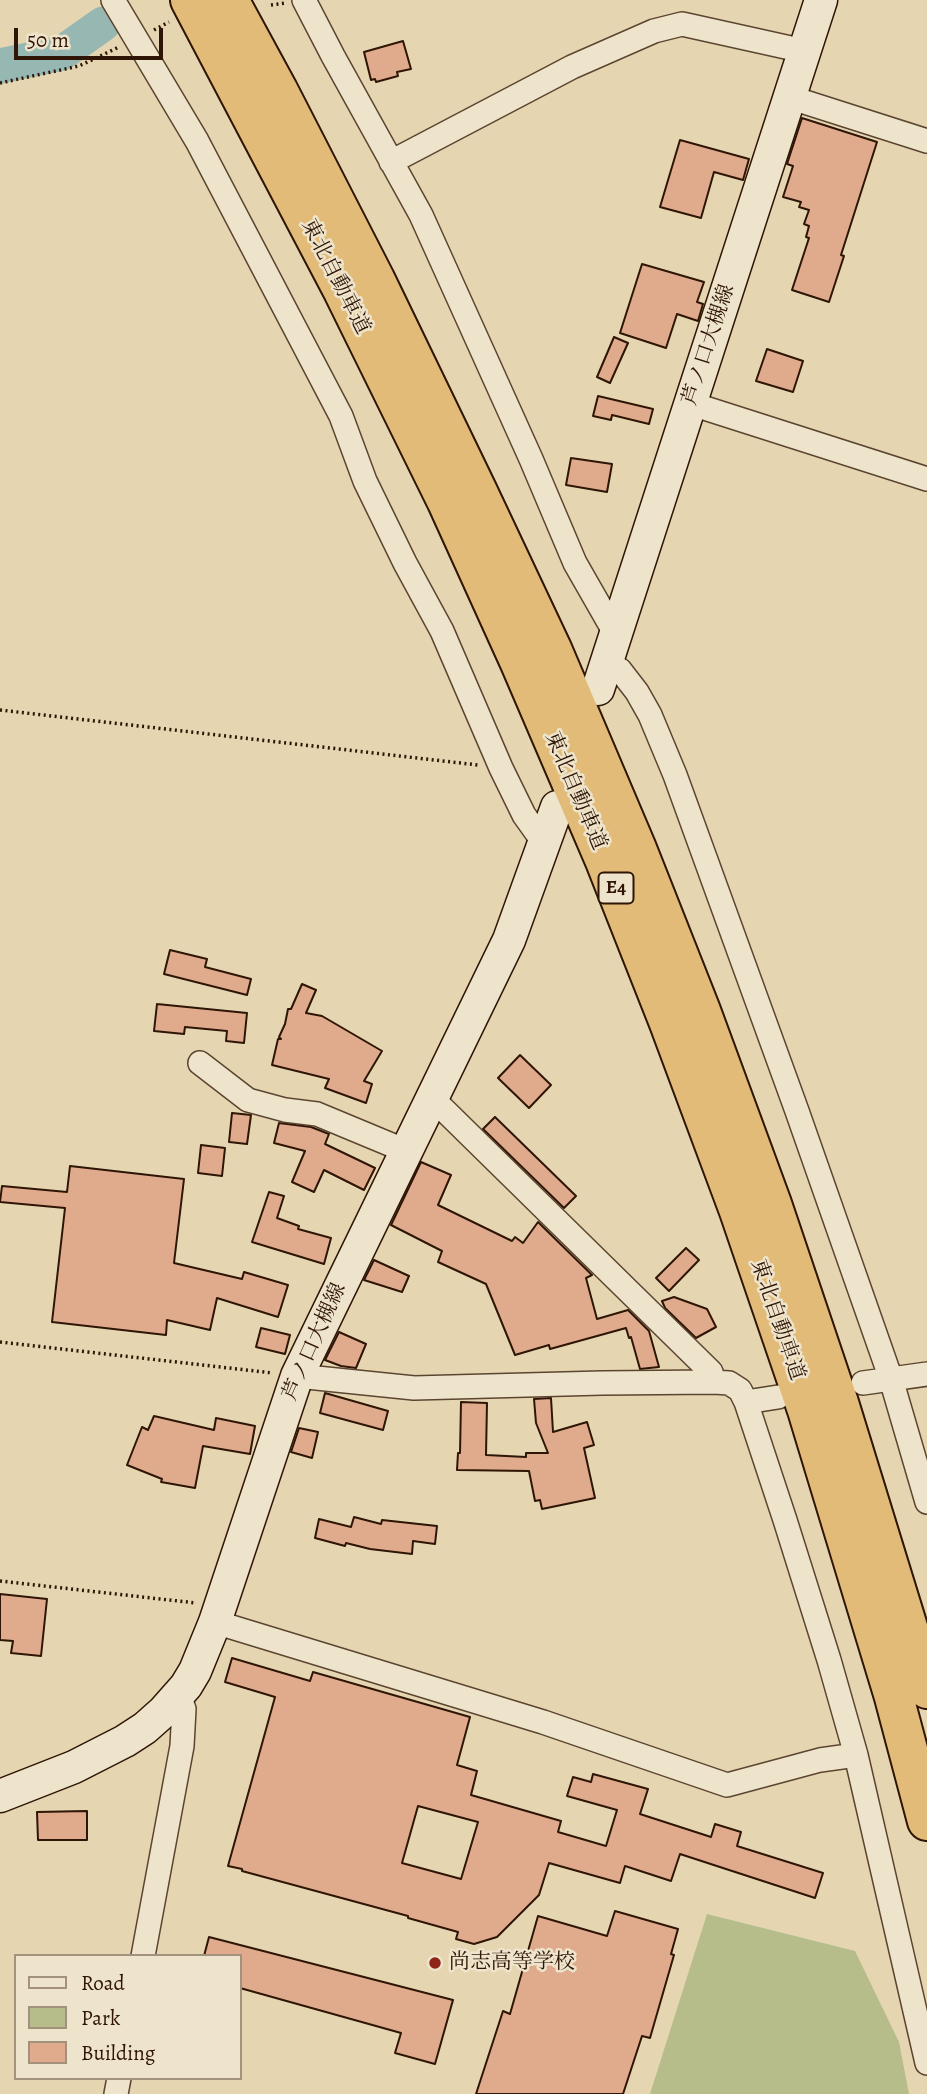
<!DOCTYPE html>
<html>
<head>
<meta charset="utf-8">
<style>
	body { margin:0 }
	#map { position:relative; width:927px; height:2094px; overflow:hidden; background:#e5d6b1; font-family:Alegreya,serif }
	canvas { display:block }
	.legend { position:absolute; left:14px; top:1954px; width:228px; height:126px; box-sizing:border-box; background:#eee4cc; border:2px solid #a2917c; margin:0; padding:9px 12px; list-style:none; font-size:21px; color:#2f1505 }
	.legend li { display:flex; align-items:center; gap:14px; height:35px }
	.legend b { width:35px; border:2px solid #a2917c }
	.scale { position:absolute; left:14px; top:28px; width:149px; height:32px; box-sizing:border-box; border:4px solid #2f1505; border-top:0; padding-left:9px; font-size:21px; line-height:24px; white-space:nowrap; color:#2f1505; -webkit-text-stroke:5px #eee4cc; paint-order:stroke }
</style>
</head>
<body>
<div id="map">
<canvas width="927" height="2094"></canvas>
<ul class="legend">
<li><b style="height:9px;background:#eee4cc"></b>Road</li>
<li><b style="height:19px;background:#b6bd8a"></b>Park</li>
<li><b style="height:19px;background:#dfab8c"></b>Building</li>
</ul>
<div class="scale">50 m</div>
</div>
<script>
const ctx = document.querySelector('canvas').getContext('2d');
ctx.lineJoin = 'round';
function paint(path, color) { ctx.fillStyle = color; ctx.fill(path, 'evenodd'); }
const shape = rows => new Path2D(rows.map(r => 'M' + r).join(''));
function strokePath(path, color, width, dash) { ctx.strokeStyle = color; ctx.lineWidth = width; ctx.lineCap = dash ? 'butt' : 'round'; ctx.setLineDash(dash || []); ctx.stroke(path); }
function write(font, color, halo, rows, align = 'center') {
  ctx.font = font + ' Alegreya,"Noto Serif JP",serif'; ctx.lineWidth = 5; ctx.setLineDash([]); ctx.textBaseline = 'middle'; ctx.strokeStyle = halo; ctx.fillStyle = color; for (const [text, x, y, turn = 0] of rows) {
    ctx.save(); ctx.translate(x, y); ctx.rotate((+turn || 0) * Math.PI / 180); ctx.textAlign = isNaN(turn) ? turn : align; if (halo) ctx.strokeText(text, 0, 0); ctx.fillText(text, 0, 0); ctx.restore();
  }
}
paint(shape([
	[707,1914,855,1951,899,2042,909,2094,650,2094]
]), '#b6bd8a');
strokePath(shape([
	[0,66,62,53,103,24]
]), '#97b8b2', 35);
const building = shape([
	[403,41,411,69,397,72,398,76,376,82,375,79,371,80,364,52,403,41],
	[802,118,877,142,841,255,844,256,829,302,792,290,809,238,806,237,809,226,804,224,809,210,799,207,801,202,783,197,793,166,787,164,802,118],
	[680,140,749,159,743,180,714,172,701,218,660,207,680,140],
	[642,264,704,282,697,302,703,304,698,321,677,314,666,348,620,333,642,264],
	[614,337,628,343,610,383,597,377,614,337],
	[767,349,803,361,793,392,756,381,767,349],
	[598,396,653,409,649,424,612,415,611,420,593,416,598,396],
	[571,458,612,464,607,492,566,485,571,458],
	[170,950,207,959,205,967,251,979,247,995,164,974,170,950],
	[302,984,316,990,306,1013,322,1016,382,1051,364,1081,372,1084,366,1103,325,1088,329,1079,272,1065,278,1039,281,1039,279,1037,285,1024,288,1009,291,1009,302,984],
	[157,1004,247,1013,244,1043,226,1041,227,1031,185,1027,184,1034,154,1031,157,1004],
	[520,1055,551,1085,529,1108,498,1078,520,1055],
	[232,1113,251,1115,247,1144,229,1142,232,1113],
	[495,1117,576,1196,564,1208,483,1129,495,1117],
	[279,1123,311,1127,329,1134,325,1144,375,1168,364,1190,324,1170,314,1192,292,1182,305,1151,274,1143,279,1123],
	[201,1145,225,1148,222,1176,198,1173,201,1145],
	[421,1162,451,1175,438,1205,512,1241,515,1237,523,1243,538,1222,592,1275,586,1278,597,1319,628,1310,649,1331,659,1367,640,1369,631,1337,629,1338,626,1328,550,1349,549,1345,515,1355,486,1284,438,1262,442,1251,391,1225,421,1162],
	[70,1166,184,1179,174,1263,242,1279,244,1272,288,1285,278,1317,217,1298,210,1330,167,1320,166,1335,52,1322,65,1208,0,1202,2,1186,67,1192,70,1166],
	[269,1192,284,1196,277,1218,299,1226,298,1229,331,1238,324,1264,252,1242,269,1192],
	[686,1248,699,1260,669,1291,656,1278,686,1248],
	[374,1260,409,1276,402,1292,364,1280,374,1260],
	[674,1297,707,1309,716,1327,696,1338,665,1308,662,1301,674,1297],
	[261,1328,290,1335,285,1354,256,1347,261,1328],
	[339,1332,366,1344,356,1368,341,1366,325,1360,339,1332],
	[325,1393,388,1411,383,1430,320,1413,325,1393],
	[551,1398,553,1432,587,1422,594,1445,584,1448,595,1498,542,1509,540,1500,535,1501,529,1471,457,1470,458,1453,460,1453,461,1402,487,1403,486,1455,526,1457,526,1453,548,1453,536,1423,534,1399,551,1398],
	[154,1416,214,1430,216,1418,255,1426,250,1454,203,1446,195,1488,161,1482,162,1479,127,1465,142,1427,148,1430,154,1416],
	[299,1428,318,1432,312,1458,291,1452,299,1428],
	[354,1517,381,1524,382,1520,437,1526,435,1544,413,1541,412,1554,370,1549,346,1543,345,1546,315,1538,319,1519,351,1527,354,1517],
	[0,1594,47,1599,41,1656,11,1653,13,1641,0,1640,0,1594],
	[232,1658,310,1681,313,1672,470,1717,457,1765,477,1771,471,1795,561,1821,558,1832,606,1846,617,1810,567,1796,573,1777,591,1782,593,1774,648,1789,640,1814,711,1837,715,1824,741,1832,737,1846,823,1873,815,1898,680,1854,671,1881,625,1866,620,1883,549,1863,539,1895,497,1937,474,1944,456,1939,458,1932,408,1918,408,1916,242,1871,242,1869,228,1866,275,1697,225,1682,232,1658],
	[418,1806,478,1822,461,1879,402,1863,418,1806],
	[87,1811,87,1840,38,1840,37,1812,87,1811],
	[615,1911,678,1929,671,1954,674,1955,650,2038,642,2036,623,2094,476,2094,503,2011,510,2014,538,1916,607,1936,615,1911],
	[209,1937,453,2000,435,2064,395,2053,401,2033,240,1988,240,1956,204,1956,209,1937]
]);
paint(building, '#dfab8c');
strokePath(building, '#2f1505', 2);
const street = shape([
	[113,0,197,141,341,416,365,481,405,563,442,631,501,768,524,815,544,843],
	[304,0,333,56,421,215,531,459,575,563,615,633],
	[789,97,927,141],
	[391,162,572,67,654,31,682,24,804,51],
	[689,403,927,479],
	[605,662,620,670,637,692,650,715,675,775,797,1111,891,1379,927,1502],
	[200,1063,248,1100,285,1110,317,1114,406,1151],
	[432,1098,711,1372,714,1382],
	[297,1376,414,1388,602,1383,714,1382,729,1383,740,1390,746,1402,785,1520,829,1660,856,1755,927,2063],
	[863,1383,927,1374],
	[746,1402,778,1397],
	[215,1622,543,1722,727,1785,820,1760,856,1755],
	[143,1956,182,1746,184,1709,181,1701,177,1697],
	[116,2094,119,2078]
]);
const secondary = shape([
	[598,689,821,0],
	[0,1796,74,1767,125,1741,145,1728,163,1712,186,1686,195,1671,215,1622,297,1376,509,940,557,807]
]);
const highway = shape([
	[190,0,343,291,447,502,520,663,605,861,669,1023,739,1211,807,1410,894,1697,927,1821],
	[229,0,278,90,375,279,477,490,552,649,637,849,701,1011,772,1204,839,1403,927,1689]
]);
strokePath(street, '#5c4530', 26);
strokePath(secondary, '#2f1505', 35);
strokePath(highway, '#2f1505', 42);
strokePath(shape([
	[271,5,286,3],
	[154,30,169,22],
	[0,83,79,66,119,47],
	[0,710,478,765],
	[0,1342,273,1373],
	[0,1581,196,1603]
]), '#2f1505', 3.5, [2, 3.5]);
strokePath(street, '#eee4cc', 23);
strokePath(secondary, '#eee4cc', 32);
strokePath(highway, '#e2bb78', 38);
for (const [x, y, r, color] of [
	[435,1963,7,"#8f2418"]
]) { const dot = new Path2D(); dot.arc(x, y, r, 0, 2 * Math.PI); ctx.fillStyle = color; ctx.fill(dot); strokePath(dot, '#eee4cc', 2.5); }
for (const [x, y, w] of [
	[616,888,35]
]) { const box = new Path2D(); box.roundRect(x - w / 2, y - 15.5, w, 31, 5); ctx.fillStyle = '#eee4cc'; ctx.fill(box); strokePath(box, '#2f1505', 2); }
write('bold 19px', '#2f1505', null, [
	["E4",616,888]
]);
write('21px', '#2f1505', '#eee4cc', [
	["東北自動車道",335,277,63],
	["芦ノ口大槻線",709,345,-72],
	["東北自動車道",575,791,67],
	["東北自動車道",777,1320,71],
	["芦ノ口大槻線",315,1342,-66]
]);
write('21px', '#2f1505', '#eee4cc', [
	["尚志高等学校",449,1963]
], 'left');
</script>
</body>
</html>
